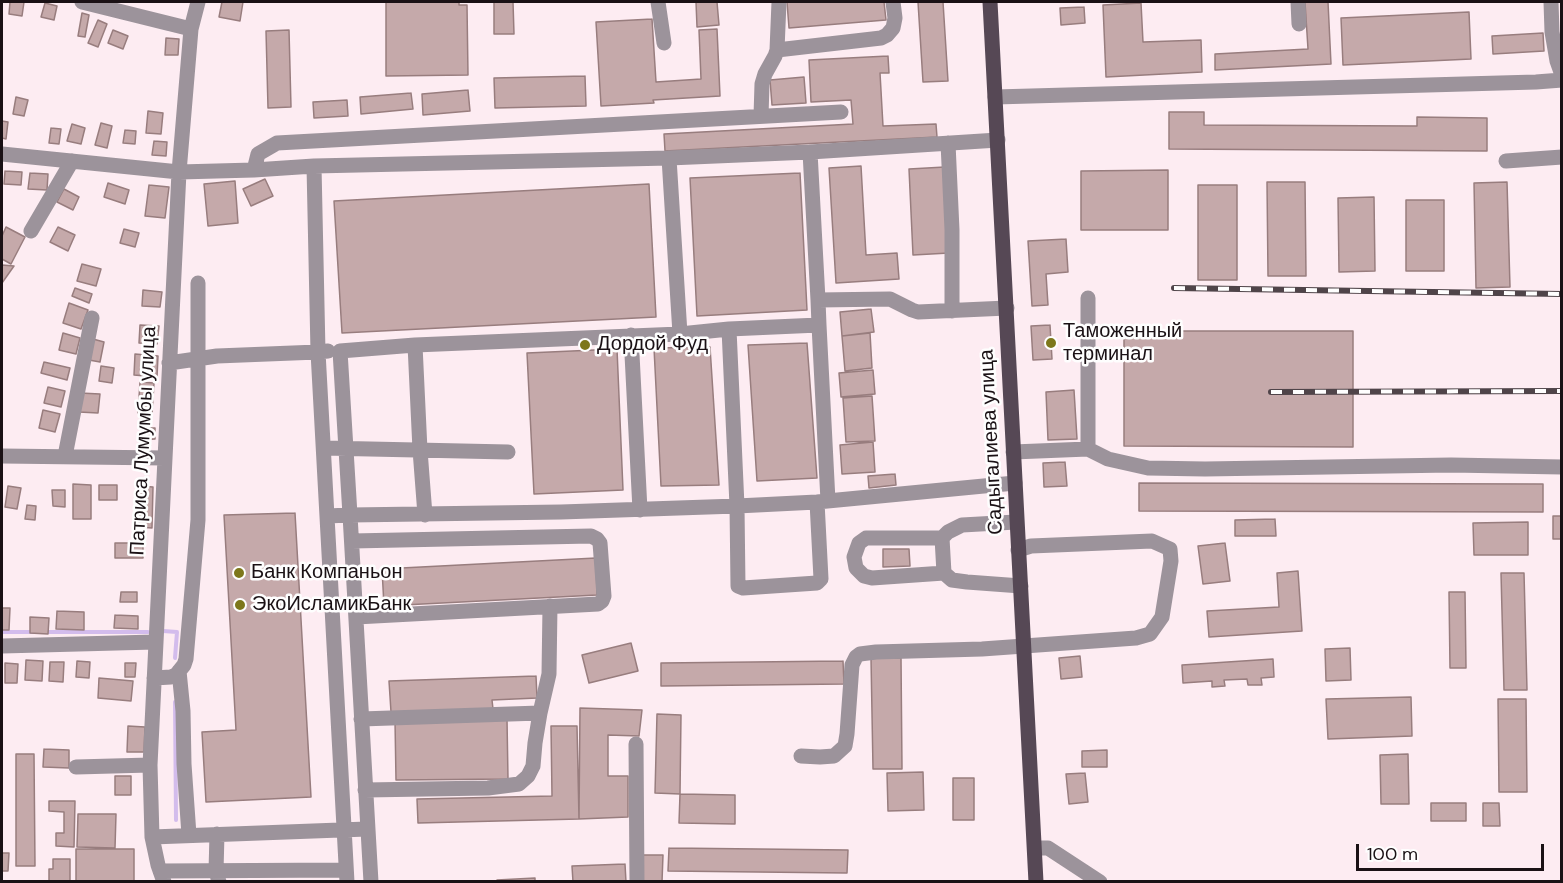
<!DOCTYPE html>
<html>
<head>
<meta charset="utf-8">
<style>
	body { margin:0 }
	#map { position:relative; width:1563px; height:883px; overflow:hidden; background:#fdecf2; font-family:"DM Sans",sans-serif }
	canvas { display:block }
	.frame { position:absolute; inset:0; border:3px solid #1a1115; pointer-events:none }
	.scale { position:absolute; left:1356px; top:844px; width:188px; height:27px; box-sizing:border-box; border:3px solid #1a1115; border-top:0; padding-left:8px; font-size:18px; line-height:21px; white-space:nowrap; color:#1a1115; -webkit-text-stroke:4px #fefefe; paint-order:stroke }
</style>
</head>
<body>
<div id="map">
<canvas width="1563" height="883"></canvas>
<div class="frame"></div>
<div class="scale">100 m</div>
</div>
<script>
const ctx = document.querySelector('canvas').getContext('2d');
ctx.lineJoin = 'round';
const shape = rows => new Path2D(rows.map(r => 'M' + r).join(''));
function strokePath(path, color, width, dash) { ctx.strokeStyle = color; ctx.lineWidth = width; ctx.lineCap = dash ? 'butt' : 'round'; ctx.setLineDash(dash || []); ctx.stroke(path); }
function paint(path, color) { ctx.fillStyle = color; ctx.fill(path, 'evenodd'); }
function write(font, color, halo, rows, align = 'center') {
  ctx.font = font + ' "DM Sans",sans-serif'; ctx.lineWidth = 5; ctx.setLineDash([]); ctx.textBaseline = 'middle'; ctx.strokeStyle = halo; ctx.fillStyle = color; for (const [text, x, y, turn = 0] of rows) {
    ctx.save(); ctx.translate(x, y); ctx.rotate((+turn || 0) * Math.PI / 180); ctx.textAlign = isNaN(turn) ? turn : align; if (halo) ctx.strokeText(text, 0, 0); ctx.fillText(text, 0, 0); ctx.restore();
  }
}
strokePath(shape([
	[163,631,177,632,175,658],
	[2,632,34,632],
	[44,632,148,632],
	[175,702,176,820]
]), '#d3bcec', 4);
const building = shape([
	[10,2,24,2,22,16,9,14,10,2],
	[222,2,243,2,240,21,219,17,222,2],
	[386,2,459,2,459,5,467,5,468,75,386,76,386,2],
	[494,2,513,2,514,34,494,34,494,2],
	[696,2,717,2,719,25,697,27,696,2],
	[787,2,884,2,886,20,789,28,787,2],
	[918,2,943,2,948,81,923,82,918,2],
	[1305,2,1328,2,1331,64,1215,70,1215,54,1308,49,1305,2],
	[45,3,57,6,54,20,41,17,45,3],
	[1141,3,1143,42,1201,40,1202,72,1106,77,1103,5,1141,3],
	[1084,7,1085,23,1061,25,1060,8,1084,7],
	[1469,12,1471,59,1343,65,1341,18,1469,12],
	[82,13,89,15,85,37,78,36,82,13],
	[652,19,656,82,701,79,699,30,717,29,720,96,653,100,654,103,601,106,596,22,652,19],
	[98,20,107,24,98,47,88,43,98,20],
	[113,30,128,36,123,49,108,43,113,30],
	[289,30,291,107,268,108,266,31,289,30],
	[1543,33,1544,51,1493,54,1492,36,1543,33],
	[166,38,179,39,178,55,165,55,166,38],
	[888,56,889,73,880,73,883,126,936,124,937,137,665,151,664,134,853,124,851,100,811,102,809,60,888,56],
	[585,76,586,106,495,108,494,78,585,76],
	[804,77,806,103,772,105,770,80,804,77],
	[468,90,470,111,423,115,422,94,468,90],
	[411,93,413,109,361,114,360,97,411,93],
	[16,97,28,100,24,116,13,114,16,97],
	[347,100,348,116,314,118,313,102,347,100],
	[148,111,163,113,161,134,146,133,148,111],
	[1169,112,1204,112,1204,125,1417,126,1417,117,1487,118,1487,151,1169,149,1169,112],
	[2,121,8,122,6,139,2,138,2,121],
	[101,123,112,126,107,148,95,145,101,123],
	[72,124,85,128,81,144,67,141,72,124],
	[51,128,61,129,59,144,49,143,51,128],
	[125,130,136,131,135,144,123,143,125,130],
	[154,141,167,142,166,156,152,155,154,141],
	[861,166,866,255,897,253,899,279,836,283,829,168,861,166],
	[945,167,949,253,913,255,909,169,945,167],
	[1168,170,1168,230,1081,230,1081,171,1168,170],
	[5,171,22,172,21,185,4,184,5,171],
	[30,173,48,174,47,190,28,189,30,173],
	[800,173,807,310,697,316,690,178,800,173],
	[265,179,273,196,251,206,243,189,265,179],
	[235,181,238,223,208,226,204,184,235,181],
	[1267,182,1305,182,1306,276,1268,276,1267,182],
	[1507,182,1510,287,1476,288,1474,183,1507,182],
	[108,183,129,190,125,204,104,197,108,183],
	[649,184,656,317,342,333,334,201,649,184],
	[149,185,169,187,165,218,145,216,149,185],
	[1198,185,1237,185,1237,280,1198,280,1198,185],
	[64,189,79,197,73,210,57,202,64,189],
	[1374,197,1375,271,1339,272,1338,198,1374,197],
	[1406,200,1444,200,1444,271,1406,271,1406,200],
	[6,227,25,237,11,264,2,259,2,236,6,227],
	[58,227,75,235,68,251,50,242,58,227],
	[124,229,139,233,135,247,120,243,124,229],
	[1066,239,1068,272,1046,274,1048,305,1032,306,1028,241,1066,239],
	[82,264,101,269,96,286,77,281,82,264],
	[2,265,14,266,2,283,2,265],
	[75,288,92,294,89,303,72,296,75,288],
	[143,290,162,292,160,307,142,306,143,290],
	[69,303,88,310,81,329,63,323,69,303],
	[871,309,874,332,842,336,840,312,871,309],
	[140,325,159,326,157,344,139,343,140,325],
	[1050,325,1052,359,1033,360,1031,326,1050,325],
	[1124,331,1353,331,1353,447,1124,446,1124,331],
	[63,333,80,338,76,354,59,350,63,333],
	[870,333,872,368,845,371,842,336,870,333],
	[93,339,104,342,100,362,89,360,93,339],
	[807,343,817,478,757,481,748,345,807,343],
	[710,347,719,485,661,486,654,348,710,347],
	[617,349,623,490,534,494,527,353,617,349],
	[135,354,158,356,157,377,134,375,135,354],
	[44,362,70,368,67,380,41,373,44,362],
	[101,366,114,368,112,383,99,381,101,366],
	[873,370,875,394,841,397,839,373,873,370],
	[140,382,154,383,152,414,138,413,140,382],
	[48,387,65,391,61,407,44,403,48,387],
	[1074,390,1077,439,1048,440,1046,392,1074,390],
	[80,393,100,394,98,413,79,412,80,393],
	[872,396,875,441,846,442,843,398,872,396],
	[43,410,60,414,55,432,39,428,43,410],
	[142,428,155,428,155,439,142,440,142,428],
	[873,442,875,472,842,474,840,445,873,442],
	[1065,462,1067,486,1044,487,1043,463,1065,462],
	[895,474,896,485,869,488,868,476,895,474],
	[1139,483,1543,484,1543,512,1139,511,1139,483],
	[73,484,91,485,91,519,73,519,73,484],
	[99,485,117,485,117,500,99,500,99,485],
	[8,486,21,488,17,509,5,507,8,486],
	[140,486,153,487,152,528,139,527,140,486],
	[52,490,65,490,65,507,53,506,52,490],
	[27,505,36,506,35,520,25,519,27,505],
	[295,513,311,797,206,802,202,732,236,730,224,515,295,513],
	[1553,516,1562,516,1562,539,1553,539,1553,516],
	[1275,519,1276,536,1235,536,1235,520,1275,519],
	[1528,522,1528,555,1474,555,1473,523,1528,522],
	[115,543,143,543,143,558,115,558,115,543],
	[1225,543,1230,581,1203,584,1198,546,1225,543],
	[883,549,909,549,910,566,883,567,883,549],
	[596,558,597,595,384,606,382,569,596,558],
	[1298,571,1302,631,1209,637,1207,611,1279,607,1277,573,1298,571],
	[1501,573,1524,573,1527,690,1504,690,1501,573],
	[121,592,137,592,137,602,120,602,121,592],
	[1449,592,1465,592,1466,668,1450,668,1449,592],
	[2,608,10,608,9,630,2,630,2,608],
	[57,611,84,612,84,630,56,629,57,611],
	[115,615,138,616,138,629,114,628,115,615],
	[30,617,49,618,48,634,30,633,30,617],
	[631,643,638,671,589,683,582,655,631,643],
	[1350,648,1351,680,1326,681,1325,649,1350,648],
	[1080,656,1082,677,1061,679,1059,658,1080,656],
	[871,658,901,658,902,769,873,769,871,658],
	[1273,659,1274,677,1261,678,1262,685,1248,685,1247,679,1224,680,1225,686,1212,687,1212,681,1183,683,1182,665,1273,659],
	[26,660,43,661,42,681,25,680,26,660],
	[77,661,90,662,89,678,76,677,77,661],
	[843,661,844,684,661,686,661,663,843,661],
	[50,662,64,662,63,682,49,681,50,662],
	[5,663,18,664,17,683,5,683,5,663],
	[125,663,136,663,135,677,125,677,125,663],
	[536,676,537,698,492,700,493,709,391,712,389,681,536,676],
	[99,678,133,681,131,701,98,698,99,678],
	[1411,697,1412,736,1328,739,1326,699,1411,697],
	[1498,699,1526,699,1527,792,1499,792,1498,699],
	[580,708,642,710,639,736,608,735,608,776,628,776,628,817,579,819,580,708],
	[657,714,681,715,680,794,655,793,657,714],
	[507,719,508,779,396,780,395,721,507,719],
	[128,726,145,727,144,752,127,752,128,726],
	[551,726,577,726,579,819,418,823,417,799,552,796,551,726],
	[44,749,69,750,69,768,43,767,44,749],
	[1107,750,1107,767,1082,767,1082,751,1107,750],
	[16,754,34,754,35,866,16,866,16,754],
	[1408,754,1409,804,1381,804,1380,755,1408,754],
	[923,772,924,810,888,811,887,773,923,772],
	[1085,773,1088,802,1069,804,1066,774,1085,773],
	[115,776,131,776,131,795,115,795,115,776],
	[953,778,974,778,974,820,953,820,953,778],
	[680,794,735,795,735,824,679,823,680,794],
	[49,801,75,801,74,847,56,846,56,833,64,833,64,812,49,811,49,801],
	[1431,803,1466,803,1466,821,1431,821,1431,803],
	[1483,803,1499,803,1500,826,1483,826,1483,803],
	[78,814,116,814,115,848,77,847,78,814],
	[669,848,848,850,847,873,668,871,669,848],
	[76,849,134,849,134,882,76,882,76,849],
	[2,853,9,853,8,871,2,871,2,853],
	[641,855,663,855,662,882,640,882,641,855],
	[53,859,70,859,70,882,49,882,49,869,53,869,53,859],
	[625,864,626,882,573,882,572,866,625,864],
	[535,878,535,882,497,882,497,880,535,878]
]);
paint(building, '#c5a9aa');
strokePath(building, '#987d7e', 1.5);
strokePath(shape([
	[82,2,191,29],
	[658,2,664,43],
	[1298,2,1299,24],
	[1551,2,1552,32,1557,61,1562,75],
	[777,50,881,38,887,35,893,28,895,18,893,2],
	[995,97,1536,82,1562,80],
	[761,116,762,84,765,74,775,56,777,50,779,2],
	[948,143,952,230,952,311],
	[810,152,818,300],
	[2,154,179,172,254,170,258,154,277,143,841,112],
	[669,158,680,334],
	[1506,161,1562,157],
	[254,170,314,166],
	[31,231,72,161],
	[1088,298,1088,449],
	[819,325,818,300,890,299,912,310,918,312,1007,308],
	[729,329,737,506,738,586,743,588,817,583,821,579,817,502],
	[631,335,640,510],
	[415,345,420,450,425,515],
	[328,351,318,352,347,882],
	[169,363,217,356,318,352,314,166,669,158,810,152,998,140],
	[324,448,508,452],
	[1013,452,1088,449,1108,459,1148,468,1205,469,1451,465,1562,467],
	[2,456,165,458],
	[65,456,92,318],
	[327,516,350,515,340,351,415,345,680,334,729,329,819,325,828,501],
	[1016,522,962,525,948,532,942,538,944,573,952,580,967,582,1021,586],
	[942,538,866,538,859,543,854,557,856,568,864,576,872,578,944,573],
	[352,541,591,536,597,539,600,543,604,596,602,601,598,604,356,617],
	[2,646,155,642],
	[179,671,183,711,184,764,189,835],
	[154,678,171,677,176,675,184,665,186,659,198,520,198,283],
	[361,719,540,713],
	[636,744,637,882],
	[801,756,820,757,834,756,845,746,847,734,852,665,856,657,860,654,876,652,982,649,1136,638,1150,634,1162,617,1171,561,1170,549,1152,541,1031,546,1018,550],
	[76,767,150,765],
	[365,790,488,788,519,784,528,776,533,766,535,743,540,713,549,674,550,606],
	[217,834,216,871,219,882],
	[152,837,367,829],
	[1035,848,1048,848,1100,882],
	[160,871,346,870],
	[164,882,158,865,152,837,150,765,179,172,191,29,198,2],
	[371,882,350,515,561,512,737,506,817,502,1015,483]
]), '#9c939b', 15);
strokePath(shape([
	[990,2,1036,882]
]), '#564855', 15);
const rail = shape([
	[1174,288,1562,294],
	[1271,392,1562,391]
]);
strokePath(rail, '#4f4449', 6);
strokePath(rail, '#fefefe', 4, [11]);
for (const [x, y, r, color] of [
	[1051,343,6,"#7d771b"],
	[585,345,6,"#7d771b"],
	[239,573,6,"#7d771b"],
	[240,605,6,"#7d771b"]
]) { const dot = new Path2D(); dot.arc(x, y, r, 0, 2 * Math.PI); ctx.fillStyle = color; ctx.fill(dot); strokePath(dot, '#fefefe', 2); }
write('20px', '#1a1115', '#fefefe', [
	["Таможенный",1063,332],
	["терминал",1063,355],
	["Дордой Фуд",597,345],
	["Банк Компаньон",251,573],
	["ЭкоИсламикБанк",252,605]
], 'left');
write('20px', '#1a1115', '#fefefe', [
	["Патриса Лумумбы улица",144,441,-87],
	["Садыгалиева улица",992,442,-93]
]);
</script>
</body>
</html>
